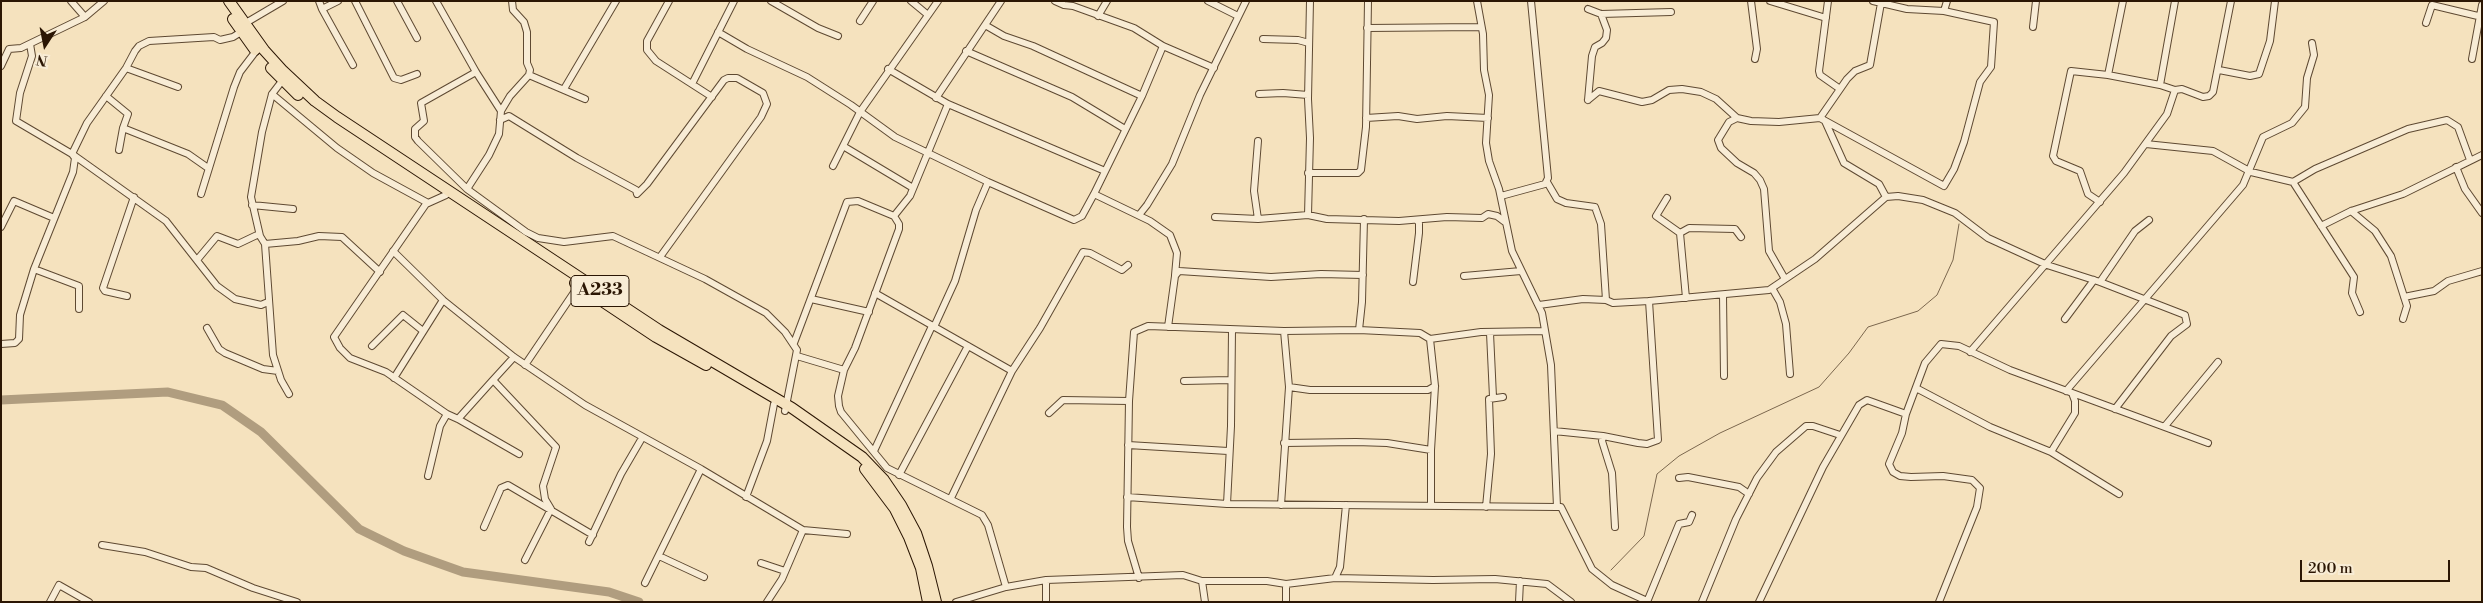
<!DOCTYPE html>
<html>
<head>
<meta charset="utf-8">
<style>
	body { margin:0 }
	#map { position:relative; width:2483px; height:603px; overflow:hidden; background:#f5e2be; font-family:"Libre Bodoni",serif }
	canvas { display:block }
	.frame { position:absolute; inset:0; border:2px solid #2b1604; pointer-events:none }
	.north { position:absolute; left:20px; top:20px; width:50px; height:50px; -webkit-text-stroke:4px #f8ecd5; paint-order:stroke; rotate:191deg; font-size:14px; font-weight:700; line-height:20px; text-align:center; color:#2b1604 }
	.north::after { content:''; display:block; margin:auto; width:18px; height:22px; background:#2b1604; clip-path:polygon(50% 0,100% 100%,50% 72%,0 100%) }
	.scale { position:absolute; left:2300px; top:560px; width:150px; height:22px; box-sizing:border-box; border:2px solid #2b1604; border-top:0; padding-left:6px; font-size:15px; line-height:18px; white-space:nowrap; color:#2b1604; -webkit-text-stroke:4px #f8ecd5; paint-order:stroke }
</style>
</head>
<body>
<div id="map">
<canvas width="2483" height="603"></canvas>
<div class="frame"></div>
<div class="north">N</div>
<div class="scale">200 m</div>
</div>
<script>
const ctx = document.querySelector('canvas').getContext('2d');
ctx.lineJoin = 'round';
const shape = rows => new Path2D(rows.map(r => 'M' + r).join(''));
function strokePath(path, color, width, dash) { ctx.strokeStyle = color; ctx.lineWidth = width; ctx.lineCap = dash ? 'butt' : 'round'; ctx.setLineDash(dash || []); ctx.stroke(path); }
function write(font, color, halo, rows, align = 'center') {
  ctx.font = font + ' "Libre Bodoni",serif'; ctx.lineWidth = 4; ctx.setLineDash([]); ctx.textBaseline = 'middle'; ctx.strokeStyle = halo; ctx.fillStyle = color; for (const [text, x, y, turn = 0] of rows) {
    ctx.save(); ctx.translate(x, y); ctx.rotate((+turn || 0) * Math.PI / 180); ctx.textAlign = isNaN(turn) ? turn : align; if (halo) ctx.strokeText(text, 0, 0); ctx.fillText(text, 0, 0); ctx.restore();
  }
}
strokePath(shape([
	[1611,570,1644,536,1657,474,1679,456,1720,433,1819,387,1849,353,1868,327,1918,311,1937,295,1953,260,1959,224]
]), '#7b674e', 1);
strokePath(shape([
	[1,400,168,392,222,405,261,432,359,529,404,551,463,572,609,592,639,602]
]), '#b09d7f', 9);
const minor = shape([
	[71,1,85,17],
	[319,1,322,9,338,1],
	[355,1,394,78,401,80,417,74],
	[397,1,417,38],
	[436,1,476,72,501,111,499,134,489,155,467,189],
	[669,1,647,41,647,50,656,61,712,97],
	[771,1,818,28,838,36],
	[911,1,928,15],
	[1055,1,1064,5,1073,6,1134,28,1163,46,1214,68],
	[1208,1,1238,16],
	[1477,1,1483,34,1484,70,1489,95,1486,143,1489,161,1499,189,1512,251,1542,313,1551,365,1557,507,1561,507,1592,569,1612,585,1647,601],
	[1751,1,1757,49,1755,59],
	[1770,1,1826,18],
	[1828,1,1819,71,1820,75,1840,89],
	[322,9,353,65],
	[1588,9,1601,14,1671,12],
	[1944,11,1947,1],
	[1098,16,1107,1],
	[860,21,873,1],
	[2426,23,2432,5,2482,17],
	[244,24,283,1],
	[985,25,1004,36,1033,46,1142,96],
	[2033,27,2036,1],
	[1367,28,1480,27],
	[718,32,747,49,807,77,851,105,895,137,988,182,1074,220,1082,216,1094,194,1142,96,1163,46],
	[1263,39,1298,40,1309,43],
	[30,44,32,56,20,93,16,121,72,154,166,221,217,286,235,299,261,305,268,302],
	[966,51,1072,97,1125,129],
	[2472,59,2482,5],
	[1,66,9,49,21,48,85,17,104,1],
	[126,68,178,87],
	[888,69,948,104,1105,171],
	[2219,70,2250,76,2259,74,2270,41,2275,1],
	[476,72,421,103,424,121,415,129,415,137,418,141,467,189,526,232,538,238,564,242,613,236,705,279,766,313,785,332,797,350,785,411],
	[529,75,585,99],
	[2108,75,2123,1],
	[282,81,272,94,262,132,251,197,260,236,265,244,273,355,281,380,289,394],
	[692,84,734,1],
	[2160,85,2175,1],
	[564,89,616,1],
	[272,94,337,148,373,173,428,203],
	[1259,94,1283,93,1308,95],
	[106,96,128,114,123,128,188,154,208,168],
	[936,98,1001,1],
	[1588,100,1599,91,1642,102,1652,100,1669,90,1682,89,1701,92,1716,99,1737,118],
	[1588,100,1592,56,1595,47,1602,43,1606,38,1607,30,1601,14],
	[501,111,510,96,529,75,530,70,527,63,527,32,524,22,513,10,512,1],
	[1366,118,1398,116,1417,119,1447,116,1488,118],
	[1820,118,1847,79,1855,71,1870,65,1881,3],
	[500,120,509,116,577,158,636,190,637,194,647,184,724,80,728,78,737,78,763,93,767,104,761,117,660,257],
	[1825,121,1844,163,1879,184,1886,197],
	[1258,141,1254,191,1258,219],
	[2146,144,2213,151,2251,172,2293,182,2315,169,2408,129,2447,120,2458,127,2470,160],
	[843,146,913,188],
	[119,150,123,128],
	[833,166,860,112,938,1],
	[2456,167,2465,189,2482,213],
	[1308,173,1358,173,1361,170,1366,127,1368,1],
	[1547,182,1557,199,1566,203,1595,207,1601,224,1606,300],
	[2293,182,2354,277,2352,293,2360,312],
	[201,194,234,87,240,72,256,51],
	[1094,194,1150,221,1170,235,1177,253,1175,275],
	[446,195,426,204,334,337,340,348,350,358,386,372,447,414,458,419,493,380],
	[1501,196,1545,184,1548,178,1531,1],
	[1667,198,1656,216,1680,233,1686,298],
	[2100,202,2088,194,2080,171,2056,161,2053,156,2071,71,2108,75,2160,85,2175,90],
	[252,205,293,209],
	[2351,211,2375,231,2391,256,2407,306,2403,319],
	[1139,215,1147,205,1172,164,1200,95,1246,1],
	[1308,215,1310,138,1308,99,1310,1],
	[894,216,910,196,948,104],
	[1215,217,1258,219,1308,215,1327,219,1399,221,1447,217,1482,218,1488,214,1497,216,1505,222],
	[2321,226,2351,211,2403,194,2482,155],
	[1,227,14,201,54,218],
	[1680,233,1689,228,1735,229,1741,237],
	[265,244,298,241,319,236,342,237,380,272],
	[393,251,443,300,514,357,585,405,701,469,803,530,847,534],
	[197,260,217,236,238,244,259,234],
	[34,269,79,286,79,309],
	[1464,276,1521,271],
	[1785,279,1769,251,1764,189,1760,180,1754,173,1737,163,1721,148,1718,140,1729,122,1737,118,1751,121,1779,122,1820,118,1944,186,1954,169,1964,142,1980,82,1991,67,1994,22,1944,11,1907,9,1873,1],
	[1413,282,1419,233,1419,222,1416,220],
	[2100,282,2135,231,2149,220],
	[1772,288,1780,302,1786,324,1790,374],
	[875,293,1012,371],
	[1723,295,1724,376],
	[127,296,105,291,103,288,134,197],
	[2404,297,2434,291,2448,281,2482,271],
	[811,299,869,312],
	[1649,301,1769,290,1815,259,1886,197,1898,196,1923,200,1955,213,1988,238,2047,265,2100,282,2185,315,2187,324,2171,336,2115,409],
	[1539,305,1583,299,1606,300,1613,303,1649,301,1658,440,1647,444,1638,443,1603,436,1554,431],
	[2065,319,2094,280],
	[934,327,955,281,976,210,988,182],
	[1168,327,1175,276,1179,271,1271,277,1321,274,1363,275],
	[207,328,219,349,225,353,263,369,278,371],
	[1359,330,1362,302,1364,219],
	[1490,333,1493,397],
	[1430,339,1435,386,1431,450,1431,505],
	[794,343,847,202,858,201,894,216,899,224,899,229,855,348,844,370,838,396,839,406,841,412,887,468,982,515,988,525,1006,587],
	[1,344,15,343,19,339,20,315,34,269,73,172,75,158,72,154,87,123,126,68,135,51,139,46,149,41,214,37,220,40,233,37,241,32],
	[372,346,403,315,423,331],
	[1970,352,2124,173,2167,114,2175,90,2182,89,2203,97,2209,96,2213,92,2231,1],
	[797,356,844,370],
	[514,357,493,380,556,447,543,486,545,499,551,509,525,560],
	[525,365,579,285],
	[394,378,443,300],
	[1184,381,1230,380],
	[1289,387,1310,390,1428,390,1435,386],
	[1916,388,1990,427,2051,452,2119,494],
	[2066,391,2243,185,2263,137,2292,123,2305,107,2307,78,2314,55,2312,43],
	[1049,413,1063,400,1129,401],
	[1906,414,1902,433,1889,464,1893,472,1900,476,1911,477,1943,476,1972,480,1980,488,1977,507,1939,602],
	[458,419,519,454],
	[2165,426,2218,362],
	[1603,436,1602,441,1612,473,1615,527],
	[1284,443,1356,442,1387,443,1431,450],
	[1128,445,1228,451],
	[874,451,932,326],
	[2051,452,2075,413,2075,401,2072,393],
	[899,475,968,346],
	[428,476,440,426,447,414],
	[1679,478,1688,477,1739,487,1749,494],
	[746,497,767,441,774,404],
	[1127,497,1227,504,1557,507],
	[951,498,1012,371,1040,328,1083,252,1090,253,1122,270,1128,265],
	[1227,504,1231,426,1232,330],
	[1281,505,1289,387,1284,331],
	[1486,507,1491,454,1489,399,1503,397],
	[484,527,501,488,508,485,593,535],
	[589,542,621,474,642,438],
	[102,545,145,552,191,567,206,568,253,588,297,602],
	[659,556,704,577],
	[761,563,785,571],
	[1139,578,1128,541,1127,527,1129,401,1134,332,1148,326,1284,331,1359,330,1420,333,1430,339,1481,332,1545,331],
	[1335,578,1340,567,1346,505],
	[1202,581,1205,602],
	[645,583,701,469],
	[50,602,59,585,89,602],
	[767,602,782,579,803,530],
	[956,602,1006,587,1046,580,1183,575,1202,581,1267,581,1286,584,1335,578,1433,580,1495,579,1547,584,1571,602],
	[1046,602,1046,580],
	[1286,602,1286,584],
	[1519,602,1520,581],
	[1647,602,1679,524,1689,522,1692,515],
	[1702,602,1736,519,1757,478,1776,452,1806,426,1813,426,1840,435],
	[1759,602,1823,467,1859,405,1867,400,1906,414,1925,363,1941,344,1959,346,2010,370,2208,443]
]);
const highway = shape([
	[229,1,264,50,283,71,315,101,337,117,659,330,792,408,862,457,884,480,901,505,916,533,927,566,936,602],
	[233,19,255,50],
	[271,68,298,95],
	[575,283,656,337,706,365],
	[865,469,895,509,909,537,921,568,928,602]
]);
strokePath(minor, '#5e4932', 8);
strokePath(highway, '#2b1604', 12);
strokePath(minor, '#f8ecd5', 6);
strokePath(highway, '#f5e2be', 10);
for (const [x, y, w] of [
	[600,291,58]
]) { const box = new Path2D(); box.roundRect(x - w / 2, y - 15.5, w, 31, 4); ctx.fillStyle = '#f8ecd5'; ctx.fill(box); strokePath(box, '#2b1604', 1); }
write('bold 18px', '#2b1604', null, [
	["A233",600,291]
]);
</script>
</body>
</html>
